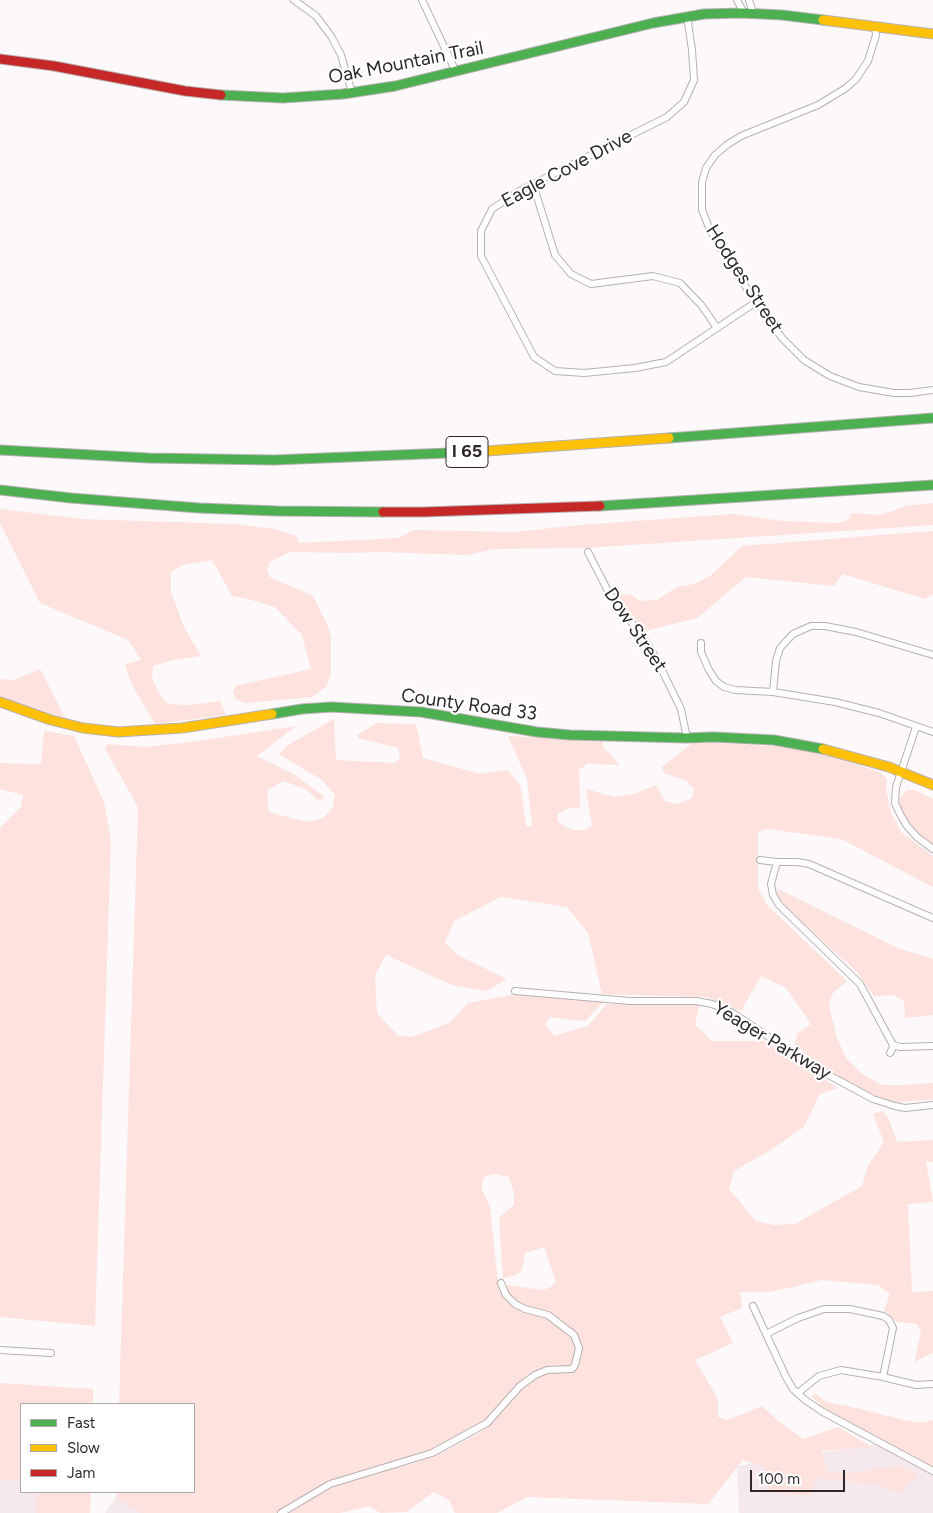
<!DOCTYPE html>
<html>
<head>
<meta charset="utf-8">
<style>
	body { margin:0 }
	#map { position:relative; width:933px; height:1513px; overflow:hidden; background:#fdf8fa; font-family:Figtree,sans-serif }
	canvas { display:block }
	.legend { position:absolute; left:20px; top:1403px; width:175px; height:90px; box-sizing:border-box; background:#fff; border:1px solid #aba9aa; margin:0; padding:6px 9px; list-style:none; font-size:15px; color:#2d272a }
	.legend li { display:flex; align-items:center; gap:10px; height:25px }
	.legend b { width:25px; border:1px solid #aba9aa }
	.scale { position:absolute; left:750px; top:1470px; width:95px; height:22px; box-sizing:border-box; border:2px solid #2d272a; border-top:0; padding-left:6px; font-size:15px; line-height:18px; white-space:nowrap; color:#2d272a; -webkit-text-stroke:4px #fff; paint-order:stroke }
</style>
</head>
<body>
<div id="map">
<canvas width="933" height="1513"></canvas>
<ul class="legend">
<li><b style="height:6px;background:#4caf50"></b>Fast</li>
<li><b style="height:6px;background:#ffc107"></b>Slow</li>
<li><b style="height:6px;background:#c62828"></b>Jam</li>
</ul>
<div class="scale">100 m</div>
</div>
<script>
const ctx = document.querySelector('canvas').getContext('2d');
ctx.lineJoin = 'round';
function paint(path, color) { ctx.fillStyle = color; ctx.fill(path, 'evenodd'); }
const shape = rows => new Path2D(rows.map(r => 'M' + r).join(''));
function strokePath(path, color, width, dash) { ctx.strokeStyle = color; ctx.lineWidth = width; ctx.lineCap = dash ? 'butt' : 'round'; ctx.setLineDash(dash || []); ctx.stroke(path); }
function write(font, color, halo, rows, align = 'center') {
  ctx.font = font + ' Figtree,sans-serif'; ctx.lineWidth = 4.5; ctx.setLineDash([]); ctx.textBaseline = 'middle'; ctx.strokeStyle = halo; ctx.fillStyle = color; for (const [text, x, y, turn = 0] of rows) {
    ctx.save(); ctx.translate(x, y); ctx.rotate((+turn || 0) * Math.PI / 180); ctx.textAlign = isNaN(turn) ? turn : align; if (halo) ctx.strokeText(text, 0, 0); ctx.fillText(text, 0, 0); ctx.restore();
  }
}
paint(shape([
	[877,1444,933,1473,933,1513,739,1513,737,1466],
	[0,1472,21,1473,21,1492,43,1492,43,1513,0,1513],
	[116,1498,188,1513,105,1513]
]), '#f6e9ee');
paint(shape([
	[933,503,933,525,585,548,495,549,467,555,381,552,350,553,290,552,270,562,267,570,270,577,313,596,328,626,331,638,331,673,326,687,312,697,246,703,236,699,233,692,235,686,311,669,302,635,275,607,248,599,232,596,212,560,183,565,171,572,171,592,183,625,201,656,174,660,153,666,152,678,159,693,168,704,191,705,220,701,226,715,155,724,131,683,125,664,141,660,128,640,40,603,0,523,0,509,82,519,233,524,275,529,296,536,299,543,398,538,414,530,514,532,580,525,733,514,782,521,837,523,848,520,852,513,881,515,906,506],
	[933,531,933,594,925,599,842,574,834,586,746,577,697,618,645,631,619,599,621,595,630,594,640,601,657,600,677,587,694,584,710,576,742,546],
	[40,669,65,718,0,697,0,679,14,680],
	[334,719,336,760,395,763,400,758,398,748,358,738,357,735,377,723,416,724,423,758,480,774,508,770,521,787,526,827,532,826,527,779,508,736,602,741,604,748,620,765,587,764,579,770,580,807,567,809,557,814,558,822,572,830,584,830,592,825,586,789,614,797,634,794,656,785,665,801,678,804,692,798,694,789,686,781,664,773,662,767,694,742,776,746,832,755,881,773,887,779,886,790,891,812,901,832,933,856,933,887,841,839,767,829,758,832,758,888,768,906,847,981,832,994,829,1005,837,1038,846,1058,862,1074,882,1085,903,1085,933,1083,933,1100,892,1102,860,1089,817,1064,795,1044,797,1034,811,1024,786,988,761,976,741,1011,706,997,602,994,588,933,567,907,501,897,454,921,445,943,459,956,507,979,486,991,452,985,386,955,375,976,377,1013,398,1036,412,1037,449,1023,468,1003,516,994,603,1002,585,1021,549,1017,546,1025,554,1036,588,1026,607,1004,699,1005,695,1025,712,1041,765,1041,838,1088,820,1094,804,1127,769,1151,734,1171,729,1189,756,1221,774,1225,795,1224,862,1186,868,1166,884,1142,873,1114,882,1111,888,1117,897,1142,933,1140,933,1162,926,1162,933,1202,908,1204,912,1292,933,1291,933,1354,932,1353,914,1362,921,1332,917,1324,897,1322,884,1311,890,1294,878,1285,821,1280,794,1287,768,1292,740,1292,742,1308,720,1317,733,1343,695,1360,718,1399,718,1417,727,1420,762,1406,777,1420,803,1439,838,1427,872,1447,822,1451,826,1471,844,1474,901,1466,917,1475,899,1493,876,1484,815,1478,813,1496,765,1492,766,1468,743,1460,708,1504,527,1497,497,1513,455,1513,449,1500,434,1492,406,1512,380,1513,370,1506,340,1513,284,1513,345,1481,415,1463,441,1453,478,1434,489,1426,523,1387,535,1378,550,1373,567,1373,577,1368,582,1354,581,1343,577,1335,553,1314,546,1311,523,1306,515,1301,507,1291,506,1285,543,1290,551,1287,556,1282,544,1247,525,1253,522,1270,516,1275,503,1278,499,1218,514,1205,514,1193,509,1177,496,1174,486,1176,482,1181,482,1190,490,1206,498,1285,513,1307,525,1312,542,1315,551,1319,574,1337,576,1344,577,1355,571,1367,541,1369,532,1373,519,1382,485,1420,438,1448,415,1457,344,1476,327,1483,276,1513,142,1513,116,1498,117,1492,194,1492,194,1404,119,1404,138,807,105,749,108,744,146,747,191,742,296,726,257,756,295,775,323,796,323,799,319,801,307,790,284,781,267,790,269,812,306,822,323,818,333,807,335,795,322,780,279,754,288,745],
	[44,731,74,736,104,802,111,840,95,1326,0,1317,0,828,21,807,23,795,0,789,0,763,41,764],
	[907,790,915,790,933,799,933,847,927,843,901,812,899,803,900,798],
	[778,889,900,949,933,959,933,1015,905,1018,904,1001,893,995,874,996,856,971,794,915,782,902,777,895],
	[0,1383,93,1389,93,1404,21,1404,21,1481,0,1480],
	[814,1394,816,1394,826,1402,848,1406,904,1420,923,1423,933,1420,933,1468,824,1409,812,1397],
	[37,1492,91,1492,90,1513,36,1513]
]), '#fde2de');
const street = shape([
	[294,0,316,16,331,36,341,55,352,93],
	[422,0,456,72],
	[737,0,744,13],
	[749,0,753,13],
	[687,16,692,50,694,80,684,102,667,117,521,190,492,209,481,231,481,256,534,357,555,371,584,373,635,368,666,362,756,302],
	[875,27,876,35,868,61,856,79,846,88,818,105,741,136,728,144,715,155,706,168,702,182,702,210,710,230,736,273,782,338,804,360,830,376,859,387,894,393,910,393,933,390],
	[533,184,555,255,571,274,591,284,653,276,680,283,702,306,717,328],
	[588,552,609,593,642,636,655,656,681,709,687,738],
	[701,643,701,652,709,670,716,681,724,687,735,690,773,692,835,702,879,713,933,732],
	[773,692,776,661,780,648,793,634,811,626,825,626,856,632,933,655],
	[916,727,896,787,895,803,900,814,907,826,917,837,933,849],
	[760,860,777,862],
	[933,918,809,864,797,862,777,862,771,884,773,895,779,905,860,984,893,1045,900,1047,933,1046],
	[515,991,630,1001,696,1001,712,1004,733,1013,814,1067,873,1099,895,1106,905,1108,933,1105],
	[890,1053,894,1045],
	[753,1306,786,1377,793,1389,805,1400,823,1412,933,1471],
	[766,1334,798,1318,824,1309,850,1309,883,1316,889,1320,893,1328,883,1377],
	[0,1350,51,1353],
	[798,1393,819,1376,841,1370,883,1377,916,1385,933,1384],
	[281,1513,330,1484,432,1453,487,1423,520,1386,535,1375,547,1370,572,1369,575,1365,579,1348,574,1335,548,1315,525,1309,515,1304,506,1295,501,1283]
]);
const fast = shape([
	[221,95,283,98,343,94,395,86,653,23,704,14,741,13,782,15,823,20],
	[669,438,933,418],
	[0,450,148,458,274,460,473,452],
	[0,490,71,498,199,508,277,511,383,512],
	[600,506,933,485],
	[272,714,302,709,331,707,421,712,537,732,570,735,687,738,713,737,774,740,823,749]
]);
const slow = shape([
	[823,20,933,34],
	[473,452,669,438],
	[0,702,51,720,83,728,118,732,182,728,272,714],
	[823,749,889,767,933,785]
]);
const jam = shape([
	[0,59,54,66,185,91,221,95],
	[383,512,423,512,600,506]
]);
strokePath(street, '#b6b0b2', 8);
strokePath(fast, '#b6b0b2', 11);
strokePath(slow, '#b6b0b2', 11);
strokePath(jam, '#b6b0b2', 11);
strokePath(street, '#fffefe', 6);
strokePath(fast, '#4caf50', 9);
strokePath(slow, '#ffc107', 9);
strokePath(jam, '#c62828', 9);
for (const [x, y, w] of [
	[467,452,42]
]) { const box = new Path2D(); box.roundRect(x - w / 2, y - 15.5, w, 31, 4); ctx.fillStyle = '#fff'; ctx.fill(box); strokePath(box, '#2d272a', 1); }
write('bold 18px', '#2d272a', null, [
	["I 65",467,452]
]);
write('19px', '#2d272a', '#fff', [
	["Oak Mountain Trail",406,63,-11],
	["Eagle Cove Drive",567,169,-28],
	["Hodges Street",744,279,57],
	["Dow Street",635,630,56],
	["County Road 33",469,705,8],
	["Yeager Parkway",772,1041,31]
]);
</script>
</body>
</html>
